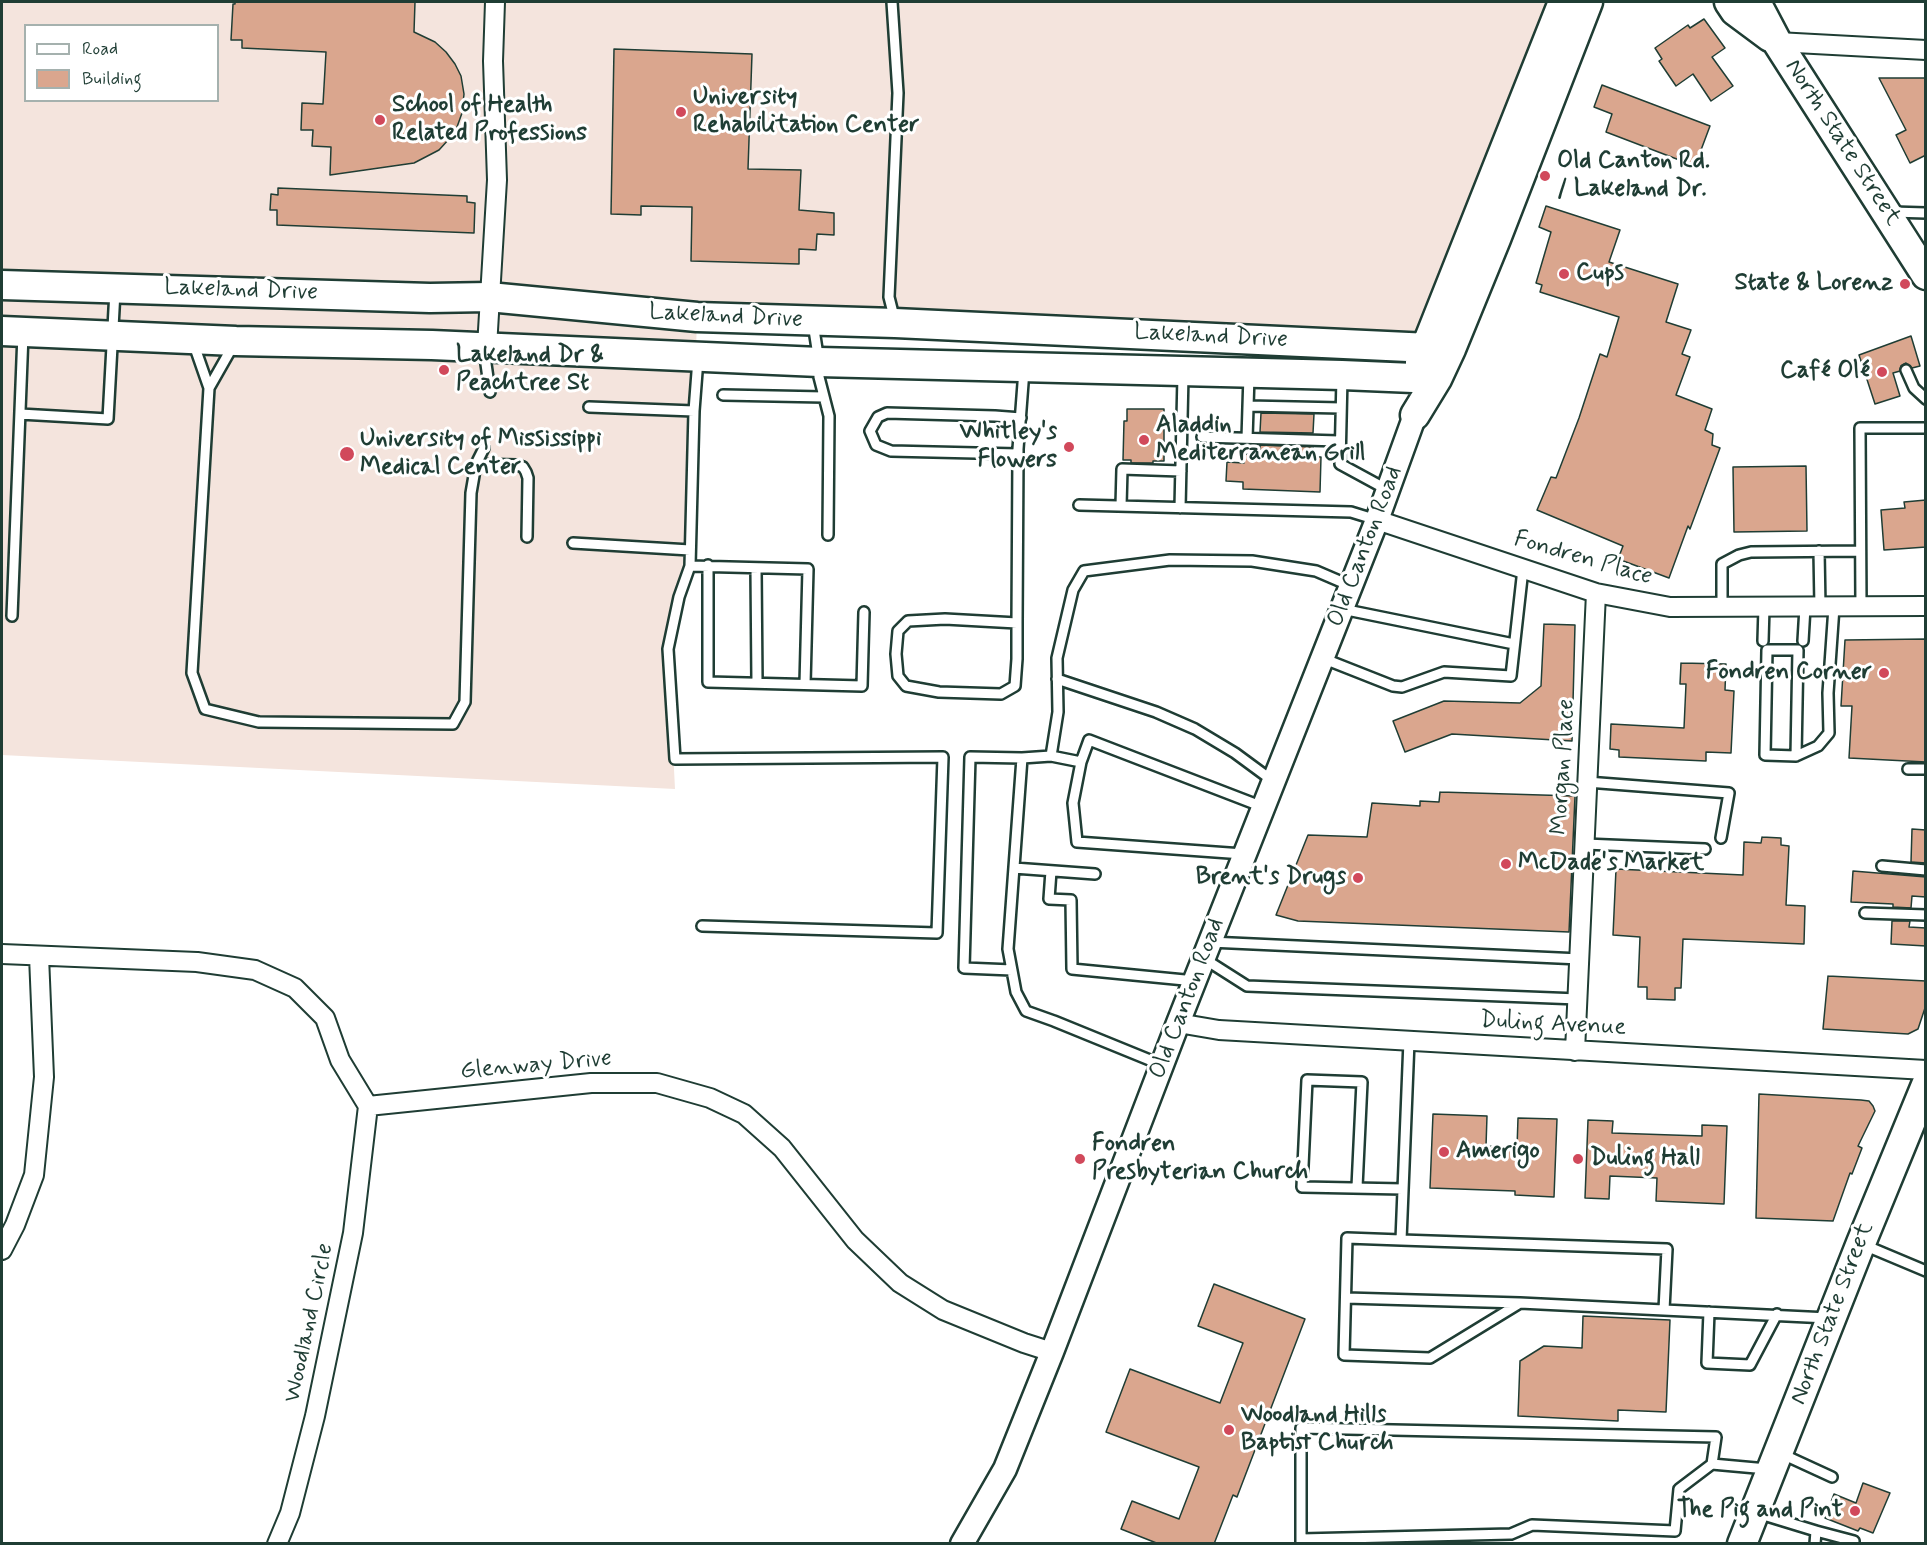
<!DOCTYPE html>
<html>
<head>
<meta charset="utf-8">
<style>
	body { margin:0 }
	#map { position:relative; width:1927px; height:1545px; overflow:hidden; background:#fff; font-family:Mynerve,sans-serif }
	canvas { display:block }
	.frame { position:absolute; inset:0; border:3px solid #1f3d34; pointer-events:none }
	.legend { position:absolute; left:24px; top:24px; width:195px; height:78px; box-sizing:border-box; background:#fff; border:2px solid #a5b1ae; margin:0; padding:8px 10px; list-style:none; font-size:18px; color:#1f3d34 }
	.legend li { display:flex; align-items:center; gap:12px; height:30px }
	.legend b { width:30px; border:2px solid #a5b1ae }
</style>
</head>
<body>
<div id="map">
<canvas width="1927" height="1545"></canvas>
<div class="frame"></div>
<ul class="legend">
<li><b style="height:8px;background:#fff"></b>Road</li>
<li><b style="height:16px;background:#daa68e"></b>Building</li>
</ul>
</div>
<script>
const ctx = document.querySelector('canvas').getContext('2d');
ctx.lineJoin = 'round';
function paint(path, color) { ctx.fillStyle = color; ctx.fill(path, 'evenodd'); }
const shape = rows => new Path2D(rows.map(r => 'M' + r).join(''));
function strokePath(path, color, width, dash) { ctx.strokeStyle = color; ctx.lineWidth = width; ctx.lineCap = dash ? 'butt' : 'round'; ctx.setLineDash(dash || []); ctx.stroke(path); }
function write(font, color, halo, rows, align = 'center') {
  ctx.font = font + ' Mynerve,sans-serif'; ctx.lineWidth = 6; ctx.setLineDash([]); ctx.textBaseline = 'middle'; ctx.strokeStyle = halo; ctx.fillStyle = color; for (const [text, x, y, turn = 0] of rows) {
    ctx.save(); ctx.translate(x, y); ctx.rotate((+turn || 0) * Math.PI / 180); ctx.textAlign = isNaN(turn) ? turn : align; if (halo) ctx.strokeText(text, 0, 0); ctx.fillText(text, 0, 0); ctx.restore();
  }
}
paint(shape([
	[2,2,1563,2,1425,347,697,317,690,566,668,649,675,789,2,755],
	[26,26,218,26,218,100,26,100]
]), '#f4e4dd');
const building = shape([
	[235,2,415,2,414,32,435,42,446,52,455,64,461,76,464,94,462,113,457,127,449,139,439,150,414,163,330,175,331,147,312,146,313,130,301,130,302,103,323,104,326,52,242,48,242,40,231,40,233,4,235,4,235,2],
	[1704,19,1725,48,1712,57,1733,86,1711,101,1693,74,1676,86,1659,61,1662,59,1655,48,1688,25,1690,28,1704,19],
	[614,49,752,54,748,169,801,170,799,210,834,213,834,235,817,234,816,250,799,249,799,264,691,261,692,207,641,206,641,215,611,214,614,49],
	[1879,78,1926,78,1926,155,1910,163,1896,135,1906,130,1879,78],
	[1602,85,1710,126,1695,166,1606,132,1612,114,1594,107,1602,85],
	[278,188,467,196,467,202,475,203,474,233,277,225,277,210,270,210,271,194,278,195,278,188],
	[1546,206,1620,230,1609,262,1678,284,1666,322,1691,330,1682,354,1690,357,1676,395,1712,409,1705,430,1713,434,1712,445,1720,448,1690,529,1688,526,1669,578,1618,559,1623,546,1537,510,1551,477,1556,478,1579,418,1600,354,1607,357,1619,317,1540,292,1542,285,1536,283,1551,232,1539,227,1546,206],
	[1911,336,1920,366,1912,368,1906,363,1901,366,1900,371,1893,373,1900,396,1875,404,1859,355,1911,336],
	[1127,409,1164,409,1164,461,1153,461,1153,463,1131,463,1131,460,1123,460,1124,421,1127,421,1127,409],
	[1261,413,1314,414,1313,433,1260,432,1261,413],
	[1260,445,1313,447,1312,457,1321,457,1320,492,1243,489,1243,482,1226,481,1227,462,1244,463,1244,454,1260,455,1260,445],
	[1806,466,1807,531,1734,532,1733,467,1806,466],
	[1926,500,1926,547,1884,550,1881,510,1905,508,1904,502,1926,500],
	[1544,624,1575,625,1572,741,1452,734,1405,752,1393,721,1444,701,1520,703,1541,686,1544,624],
	[1926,639,1926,762,1849,758,1852,706,1841,706,1845,640,1926,639],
	[1681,663,1726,664,1725,690,1734,691,1731,753,1706,752,1706,761,1619,757,1619,750,1610,749,1611,724,1684,728,1686,684,1680,684,1681,663],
	[1440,792,1575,796,1569,932,1298,921,1276,915,1308,835,1367,837,1372,803,1420,806,1420,801,1439,802,1440,792],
	[1912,829,1926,830,1926,863,1911,862,1912,829],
	[1762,837,1781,838,1781,845,1789,846,1786,905,1805,906,1804,944,1683,939,1681,988,1675,988,1675,1000,1647,999,1647,987,1638,987,1640,937,1613,935,1616,869,1743,875,1744,842,1761,843,1762,837],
	[1853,871,1926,877,1926,897,1912,896,1911,908,1893,907,1893,904,1851,902,1853,871],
	[1892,921,1910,921,1909,927,1926,928,1926,946,1891,944,1892,921],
	[1828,976,1926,981,1926,1005,1918,1029,1908,1034,1823,1029,1828,976],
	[1759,1094,1861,1100,1869,1101,1873,1106,1875,1111,1858,1146,1862,1148,1852,1174,1850,1173,1833,1221,1756,1218,1759,1094],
	[1433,1114,1487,1116,1486,1146,1517,1148,1518,1118,1557,1119,1554,1197,1515,1195,1515,1191,1430,1188,1433,1114],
	[1588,1120,1613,1121,1612,1133,1702,1136,1702,1125,1727,1126,1724,1204,1656,1201,1657,1178,1610,1176,1609,1199,1585,1198,1588,1120],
	[1214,1284,1305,1319,1237,1497,1233,1495,1214,1544,1159,1544,1121,1529,1132,1501,1179,1519,1199,1467,1106,1432,1130,1369,1220,1403,1243,1343,1198,1326,1214,1284],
	[1583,1316,1670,1320,1666,1412,1618,1410,1618,1421,1518,1416,1520,1361,1544,1346,1582,1348,1583,1316],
	[1863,1483,1890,1493,1873,1533,1860,1528,1858,1531,1825,1518,1834,1494,1856,1503,1863,1483]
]);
paint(building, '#daa68e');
strokePath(building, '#1f3d34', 1.5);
const service = shape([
	[892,2,898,93,889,297,895,321],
	[1892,212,1926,213],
	[813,323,819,362,819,377,829,416,828,535],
	[193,342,209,388,234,344],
	[487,350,486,364,490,392],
	[698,359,694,411,690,566,808,569,805,684],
	[1906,370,1914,388,1926,399],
	[1342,377,1340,464,1386,489],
	[209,388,192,673,205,709,259,722,453,724,465,702,471,493,476,464,484,448],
	[723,395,824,397],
	[1248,406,1341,408],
	[589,407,694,411],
	[20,414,108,419,115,291],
	[1202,437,1339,441],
	[1247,439,1249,375],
	[1018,454,891,451,876,445,870,431,878,417,887,413,995,416,1021,418],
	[476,464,517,465,523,467,526,472,528,478,527,537],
	[1079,505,1351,512,1377,520],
	[1121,506,1122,469,1181,471],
	[1180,508,1183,375],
	[573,543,690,550],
	[1819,551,1820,607],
	[708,565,708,682,862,686,864,612],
	[690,566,679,597,668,649,675,759,943,757,937,933,702,926],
	[756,568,757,683],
	[1722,607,1722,564,1739,555,1751,552,1860,551],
	[1861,607,1860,428,1926,428],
	[1342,609,1514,644],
	[12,616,23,334],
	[1017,623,945,619,908,621,898,631,896,654,898,676,906,686,939,692,1001,694,1015,686,1017,659,1017,623,1018,454,1018,449,1024,370],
	[1763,641,1764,607],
	[1803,641,1805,607],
	[1322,658,1393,686,1402,687,1444,672,1511,676,1523,569],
	[1057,679,1156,712,1195,729,1235,753,1273,781],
	[1051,756,1081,762],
	[1796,756,1798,650,1767,650,1765,755,1796,756,1818,746,1829,733,1828,693,1834,607],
	[1908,769,1926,769],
	[1587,782,1729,793,1721,838],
	[1585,844,1705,849],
	[1243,854,1077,842,1073,803,1081,762,1089,740,1263,807],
	[1882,866,1926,870],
	[1014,868,1095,874],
	[1051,871,1049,899,1071,900,1072,969,1195,981],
	[1865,913,1926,915],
	[1210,942,1580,959],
	[1203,958,1247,986,1578,999],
	[1012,970,964,968,970,757,1022,758],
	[1409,1041,1401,1240,1347,1238,1344,1355,1430,1358,1520,1303,1828,1318],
	[1162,1065,1054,1021,1026,1011,1016,992,1008,949,1022,758,1051,756,1058,712,1057,658,1073,590,1084,571,1170,560,1252,561,1316,571,1351,586],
	[1357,1187,1362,1082,1307,1080,1302,1187,1403,1189],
	[1401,1240,1667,1249,1664,1310],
	[1864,1245,1926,1271],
	[1346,1298,1520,1303],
	[1709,1312,1707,1363,1750,1365,1777,1314],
	[1782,1454,1832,1477],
	[1712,1464,1767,1469],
	[1757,1513,1816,1531,1815,1544],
	[1816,1531,1854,1541],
	[1301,1544,1301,1428,1716,1437,1712,1464,1679,1489,1675,1531,1532,1525,1511,1534,1301,1539]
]);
const minor = shape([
	[1777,42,1926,50],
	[487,347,497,180,493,61,495,2],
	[1377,520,1596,593,1670,607,1926,606],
	[2,954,197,962,255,970,295,988,325,1018,340,1060,368,1106,591,1083,657,1083,710,1098,744,1114,782,1148,855,1240,900,1283,943,1310,1024,1343,1052,1352],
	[1178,1023,1219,1030,1926,1070],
	[1575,1051,1596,593],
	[2,1250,15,1225,34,1175,44,1077,39,956],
	[277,1544,290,1513,315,1416,353,1233,368,1106]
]);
const tertiary = shape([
	[962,1544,1005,1469,1052,1352,1178,1023,1377,520,1415,415]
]);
const primary = shape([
	[1729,2,1735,11,1770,37],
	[1756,2,1777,42,1926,275],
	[2,285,430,298,489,297,697,317,895,323,1451,349],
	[2,331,236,341,432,345,819,362,1342,375,1437,379],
	[1420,362,1563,2],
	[1415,415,1437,379,1451,349,1496,239,1588,2],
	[1742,1544,1861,1243,1926,1085]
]);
strokePath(service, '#1f3d34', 14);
strokePath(minor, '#1f3d34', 22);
strokePath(tertiary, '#1f3d34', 27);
strokePath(primary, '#1f3d34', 33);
strokePath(service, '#fff', 9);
strokePath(minor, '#fff', 18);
strokePath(tertiary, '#fff', 22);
strokePath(primary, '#fff', 28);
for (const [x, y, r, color] of [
	[681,112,6,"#d1495b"],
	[380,120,6,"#d1495b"],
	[1545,176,6,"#d1495b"],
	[1564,274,6,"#d1495b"],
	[1905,284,6,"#d1495b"],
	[444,370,6,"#d1495b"],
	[1882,372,6,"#d1495b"],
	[1144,440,6,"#d1495b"],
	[1069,447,6,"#d1495b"],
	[347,454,8,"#d1495b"],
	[1884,673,6,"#d1495b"],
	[1506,864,6,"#d1495b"],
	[1358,878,6,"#d1495b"],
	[1444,1152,6,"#d1495b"],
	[1080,1159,6,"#d1495b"],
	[1578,1159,6,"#d1495b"],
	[1229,1430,6,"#d1495b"],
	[1855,1511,6,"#d1495b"]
]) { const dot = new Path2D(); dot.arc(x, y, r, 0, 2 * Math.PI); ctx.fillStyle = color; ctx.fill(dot); strokePath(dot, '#fff', 2); }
write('bold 24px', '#1f3d34', '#fff', [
	["University",693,98],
	["Rehabilitation Center",693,126],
	["School of Health",392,106],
	["Related Professions",392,134],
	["Old Canton Rd.",1557,162],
	["/ Lakeland Dr.",1557,190],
	["Cups",1576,274],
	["State & Lorenz",1893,284,"right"],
	["Lakeland Dr &",456,356],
	["Peachtree St",456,384],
	["Café Olé",1870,372,"right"],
	["Aladdin",1156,426],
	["Mediterranean Grill",1156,454],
	["Whitley's",1057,433,"right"],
	["Flowers",1057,461,"right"],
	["University of Mississippi",360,440],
	["Medical Center",360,468],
	["Fondren Corner",1872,673,"right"],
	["McDade's Market",1518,864],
	["Brent's Drugs",1346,878,"right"],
	["Fondren",1092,1145],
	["Presbyterian Church",1092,1173],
	["Amerigo",1456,1152],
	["Duling Hall",1590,1159],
	["Woodland Hills",1241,1416],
	["Baptist Church",1241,1444],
	["The Pig and Pint",1843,1511,"right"]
], 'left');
write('24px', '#1f3d34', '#fff', [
	["North State Street",1842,143,57],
	["Lakeland Drive",241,291,2],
	["Lakeland Drive",726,317,3],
	["Lakeland Drive",1211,337,3],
	["Old Canton Road",1366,547,-69],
	["Fondren Place",1583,559,16],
	["Morgan Place",1564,767,-87],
	["Old Canton Road",1188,999,-69],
	["Duling Avenue",1553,1025,3],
	["Glenway Drive",536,1066,-5],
	["North State Street",1833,1314,-69],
	["Woodland Circle",310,1323,-78]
]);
</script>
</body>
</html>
